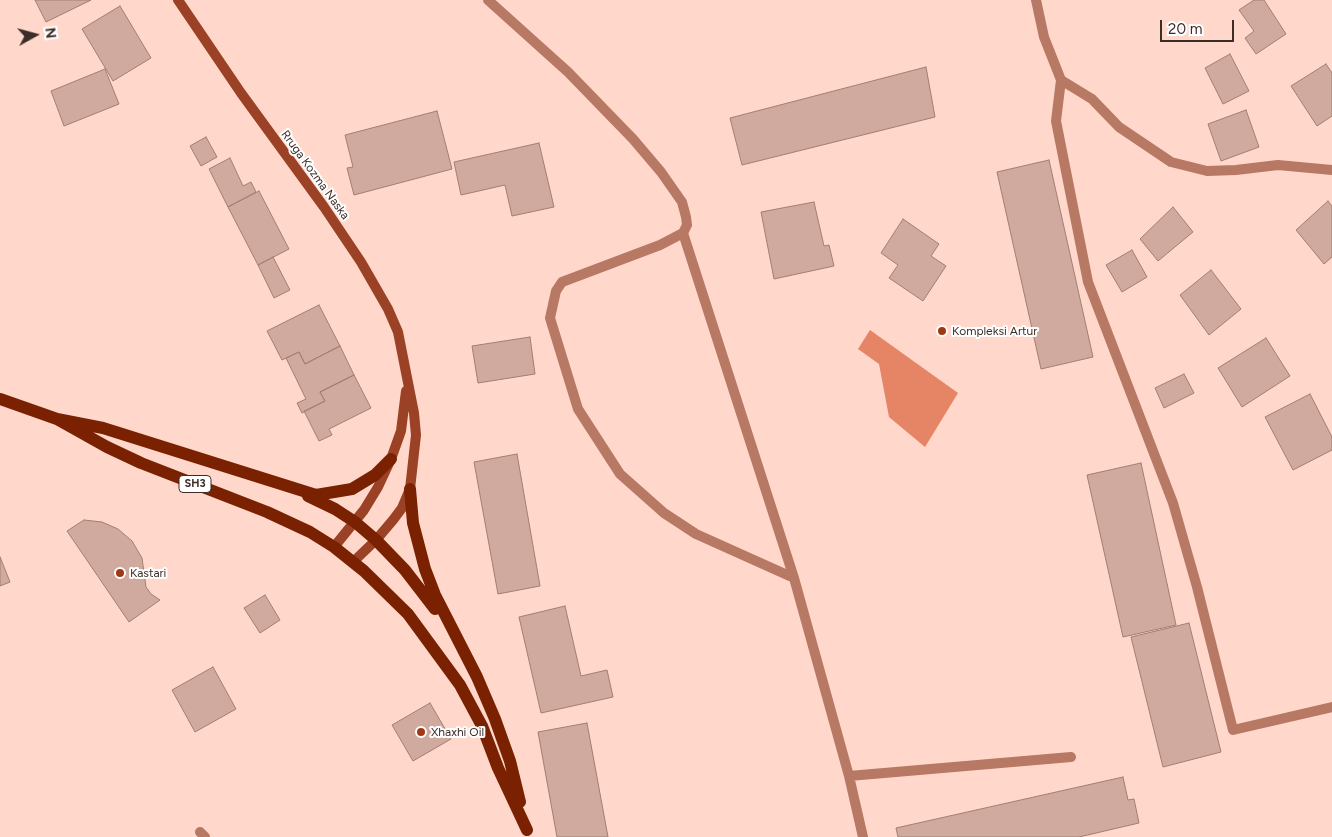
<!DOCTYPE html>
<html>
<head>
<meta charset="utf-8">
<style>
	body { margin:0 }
	#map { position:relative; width:1332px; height:837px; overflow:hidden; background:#ffd7cb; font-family:Figtree,sans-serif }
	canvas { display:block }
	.north { position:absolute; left:10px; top:10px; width:50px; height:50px; -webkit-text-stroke:4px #fff; paint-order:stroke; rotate:83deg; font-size:14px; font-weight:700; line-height:20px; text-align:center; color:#3c2d28 }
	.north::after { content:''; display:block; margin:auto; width:18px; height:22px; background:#3c2d28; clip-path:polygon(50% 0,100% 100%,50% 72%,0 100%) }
	.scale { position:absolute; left:1160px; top:20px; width:74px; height:22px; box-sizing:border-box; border:2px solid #3c2d28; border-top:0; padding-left:6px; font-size:15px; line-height:18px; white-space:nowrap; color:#3c2d28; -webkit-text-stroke:4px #fff; paint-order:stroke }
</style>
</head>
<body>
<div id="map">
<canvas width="1332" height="837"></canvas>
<div class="north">N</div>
<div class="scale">20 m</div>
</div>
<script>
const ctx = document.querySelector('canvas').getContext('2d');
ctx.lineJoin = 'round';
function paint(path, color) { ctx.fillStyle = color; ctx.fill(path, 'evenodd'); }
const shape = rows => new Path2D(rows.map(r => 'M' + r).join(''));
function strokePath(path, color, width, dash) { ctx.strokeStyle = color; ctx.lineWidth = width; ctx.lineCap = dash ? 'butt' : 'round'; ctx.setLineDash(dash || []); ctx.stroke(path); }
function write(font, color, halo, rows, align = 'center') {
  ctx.font = font + ' Figtree,sans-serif'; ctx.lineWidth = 4; ctx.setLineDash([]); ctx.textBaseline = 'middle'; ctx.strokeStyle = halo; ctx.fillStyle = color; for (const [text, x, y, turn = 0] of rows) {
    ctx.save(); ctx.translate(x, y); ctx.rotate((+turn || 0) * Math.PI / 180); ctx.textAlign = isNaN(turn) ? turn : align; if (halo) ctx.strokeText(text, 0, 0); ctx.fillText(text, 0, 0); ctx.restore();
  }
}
paint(shape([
	[870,330,958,393,925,447,889,417,879,364,858,349]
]), '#e68466');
const building = shape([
	[35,0,91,0,46,22,35,0],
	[1254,0,1264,0,1286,34,1256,54,1245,38,1254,31,1239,10,1254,0],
	[120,6,151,58,113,81,82,29,120,6],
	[1230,54,1249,91,1223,104,1205,68,1230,54],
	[1326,64,1332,73,1332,116,1317,126,1291,86,1326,64],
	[926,67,935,117,742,165,730,118,926,67],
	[105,69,119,104,64,126,51,91,105,69],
	[1246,110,1259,147,1221,161,1208,124,1246,110],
	[437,111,452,169,354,195,347,168,353,167,345,135,437,111],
	[206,137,217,157,201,166,190,146,206,137],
	[539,143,554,207,512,216,505,185,461,195,454,162,539,143],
	[230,158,243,186,251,182,256,192,228,207,209,169,230,158],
	[1049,160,1093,357,1041,369,997,172,1049,160],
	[259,191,289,249,258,265,228,207,259,191],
	[1328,201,1332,206,1332,257,1324,264,1296,230,1328,201],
	[814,202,824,246,829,245,834,266,774,279,761,212,814,202],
	[1173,207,1193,232,1158,261,1140,239,1173,207],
	[903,219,939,244,931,256,946,266,923,301,889,278,898,265,881,253,903,219],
	[1132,250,1147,277,1122,292,1106,265,1132,250],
	[273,257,290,290,274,298,258,265,273,257],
	[1211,270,1241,309,1209,335,1180,295,1211,270],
	[319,305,340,346,305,364,299,352,282,360,267,331,319,305],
	[530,337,535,374,478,383,472,346,530,337],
	[1266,338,1290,376,1242,407,1218,368,1266,338],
	[340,346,354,375,320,392,325,401,302,413,297,403,306,399,286,358,299,352,305,364,340,346],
	[1184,374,1194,393,1164,408,1155,388,1184,374],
	[354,375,371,408,329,429,332,435,319,441,304,411,325,401,320,392,354,375],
	[1310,394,1332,437,1332,450,1293,470,1265,417,1310,394],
	[517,454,540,586,498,594,474,462,517,454],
	[1141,463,1176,625,1123,637,1087,475,1141,463],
	[84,520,102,522,118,529,132,541,142,558,146,587,151,594,160,600,129,622,67,531,84,520],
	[0,557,10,582,0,586,0,557],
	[265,595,280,620,260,633,244,608,265,595],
	[565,606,581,676,607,670,613,697,541,713,519,617,565,606],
	[1189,623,1221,752,1163,767,1131,637,1189,623],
	[213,667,236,709,195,732,172,690,213,667],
	[430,703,451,739,413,761,392,725,430,703],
	[587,723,608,837,557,837,538,732,587,723],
	[1123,777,1128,800,1134,799,1139,823,1079,837,898,837,896,828,1123,777]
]);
paint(building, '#d0aa9e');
strokePath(building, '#a27e73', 1);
strokePath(shape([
	[488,0,568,72,633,139,661,172,682,202,686,217,687,225,683,233,660,245,562,282,556,291,550,318,578,409,620,474,664,513,696,534,794,578],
	[683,233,794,578,849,776,863,837],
	[849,776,1071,757],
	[200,832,205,837]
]), '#b77864', 10);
strokePath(shape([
	[1036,0,1044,37,1061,80,1092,99,1119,127,1171,162,1207,171,1236,170,1278,165,1332,170],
	[1061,80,1056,121,1088,282,1173,503,1197,587,1233,730,1332,707]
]), '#b77864', 10);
strokePath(shape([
	[178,0,241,93,324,207,361,262,388,309,398,332,414,413,416,435,410,489,402,508,393,520,376,540,353,562],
	[334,547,364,510,378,487,391,459,401,431,406,391]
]), '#9b4125', 10);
strokePath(shape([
	[0,399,57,419,103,428,316,495,352,489,375,475,391,459],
	[57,419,107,447,141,463,267,512,310,532,334,547,364,571,408,614,460,685,482,726,498,768,527,830],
	[410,489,413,523,425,569,435,595,477,677,495,719,510,761,520,802],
	[308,496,335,509,355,522,376,540,405,570,435,609]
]), '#792100', 12);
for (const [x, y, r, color] of [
	[942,331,5,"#9f3814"],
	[120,573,5,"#9f3814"],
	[421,732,5,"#9f3814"]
]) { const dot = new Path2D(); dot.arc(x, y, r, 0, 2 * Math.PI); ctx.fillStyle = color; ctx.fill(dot); strokePath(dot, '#fff', 2); }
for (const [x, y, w] of [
	[195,484,32]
]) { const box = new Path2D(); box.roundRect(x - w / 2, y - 8.5, w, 17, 4); ctx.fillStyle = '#fff'; ctx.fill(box); strokePath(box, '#3c2d28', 1); }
write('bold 11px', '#3c2d28', null, [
	["SH3",195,484]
]);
write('12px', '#3c2d28', '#fff', [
	["Rruga Kozma Naska",315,175,54]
]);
write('12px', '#3c2d28', '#fff', [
	["Kompleksi Artur",952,331],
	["Kastari",130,573],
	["Xhaxhi Oil",431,732]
], 'left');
</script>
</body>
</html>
